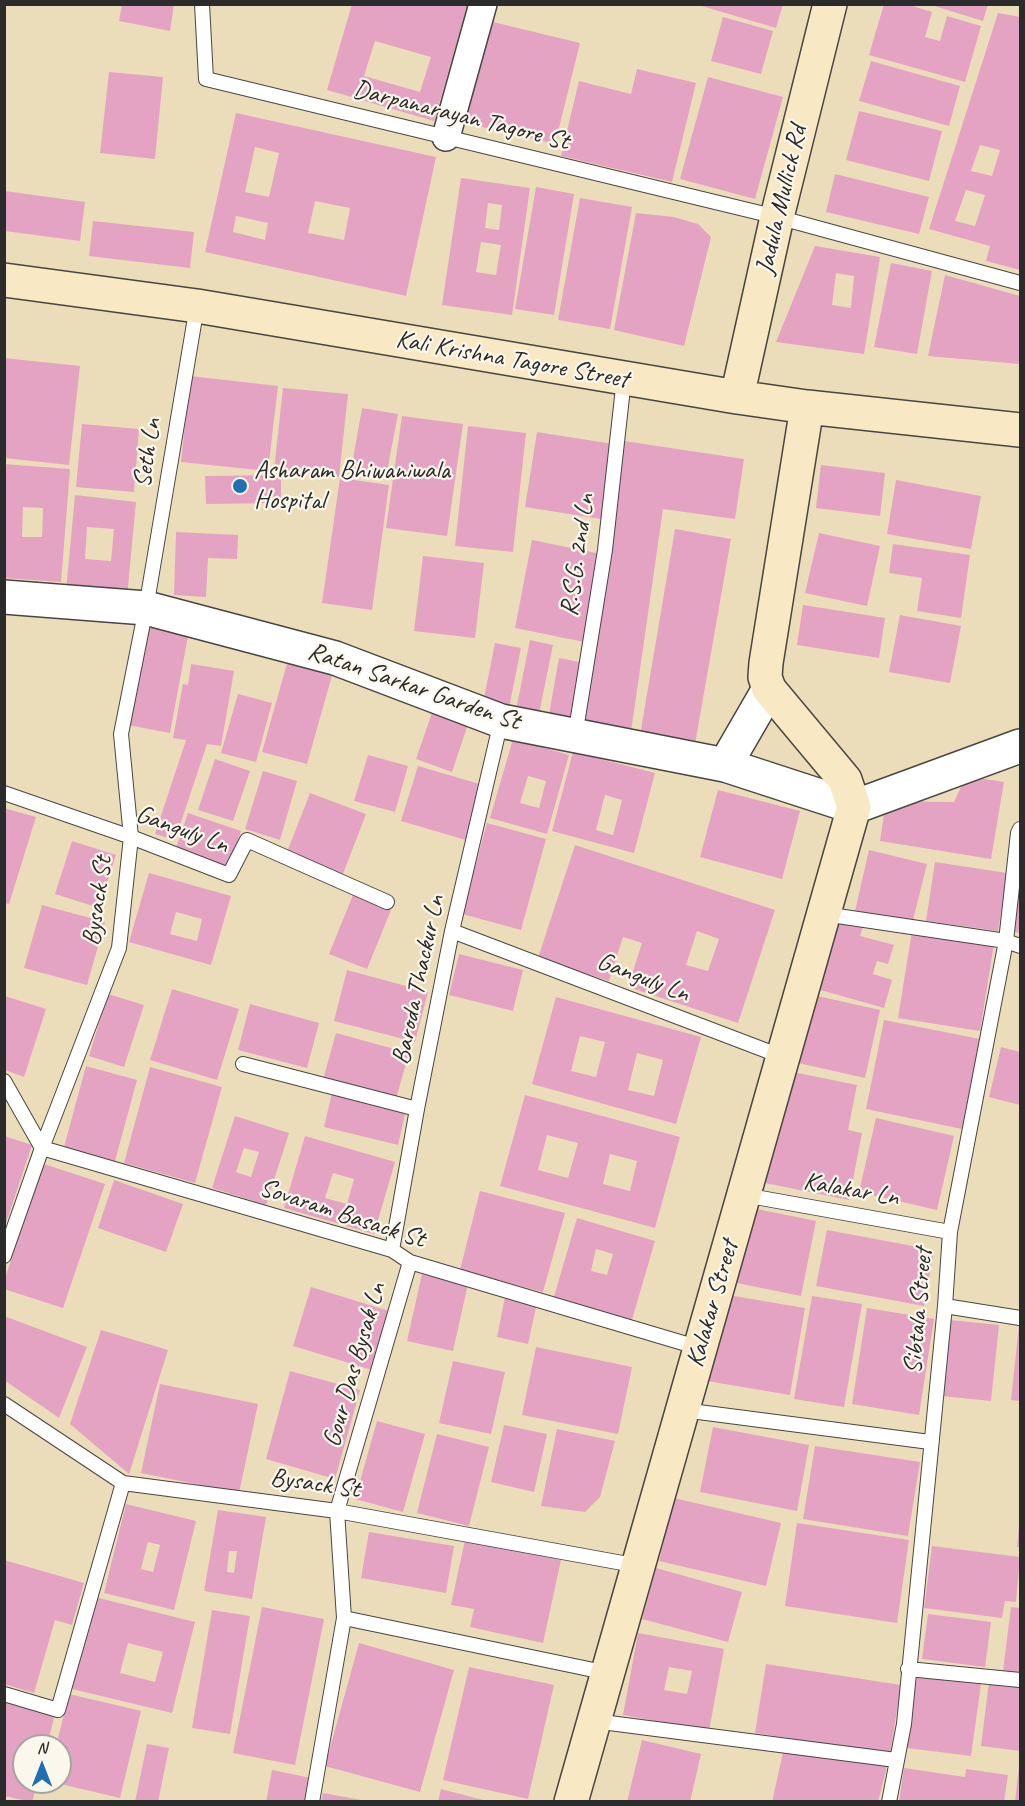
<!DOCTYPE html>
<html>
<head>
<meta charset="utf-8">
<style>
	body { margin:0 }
	#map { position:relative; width:1025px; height:1806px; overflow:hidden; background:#ecddba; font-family:Caveat,sans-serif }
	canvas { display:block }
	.frame { position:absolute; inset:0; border:6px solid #2b2b2b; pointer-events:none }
	.north { position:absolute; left:12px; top:1734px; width:60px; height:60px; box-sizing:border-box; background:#fbf7ec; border:2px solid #a8a59f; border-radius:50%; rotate:0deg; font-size:16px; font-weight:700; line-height:24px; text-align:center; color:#2b2b2b }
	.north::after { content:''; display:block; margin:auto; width:21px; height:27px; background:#1f6fb2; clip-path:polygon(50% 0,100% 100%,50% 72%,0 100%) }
</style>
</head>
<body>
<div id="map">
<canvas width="1025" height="1806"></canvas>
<div class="frame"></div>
<div class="north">N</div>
</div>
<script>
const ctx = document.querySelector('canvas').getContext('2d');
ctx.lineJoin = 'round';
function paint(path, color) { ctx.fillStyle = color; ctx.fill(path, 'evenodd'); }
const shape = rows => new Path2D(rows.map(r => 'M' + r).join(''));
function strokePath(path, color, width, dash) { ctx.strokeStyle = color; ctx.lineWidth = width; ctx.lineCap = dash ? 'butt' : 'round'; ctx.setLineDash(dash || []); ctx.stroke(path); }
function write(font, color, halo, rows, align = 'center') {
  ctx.font = font + ' Caveat,sans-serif'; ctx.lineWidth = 4.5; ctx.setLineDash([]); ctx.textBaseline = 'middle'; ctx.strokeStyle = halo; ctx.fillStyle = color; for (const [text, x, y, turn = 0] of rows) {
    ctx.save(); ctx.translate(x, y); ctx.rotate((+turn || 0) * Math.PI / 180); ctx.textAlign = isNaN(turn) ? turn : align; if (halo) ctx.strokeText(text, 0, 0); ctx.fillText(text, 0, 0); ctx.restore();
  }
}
paint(shape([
	[122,4,174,4,170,31,119,21],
	[352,4,468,4,434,121,327,90],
	[375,41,431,57,420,92,364,76],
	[695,4,783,4,776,28],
	[884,4,906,4,932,12,925,37,940,41,947,16,981,26,965,82,869,55],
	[928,4,988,4,983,21],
	[998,13,1020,17,1020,270,986,261,990,246,929,229],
	[980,145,1000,150,992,176,971,171],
	[966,190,985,195,975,226,955,221],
	[723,17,773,31,761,74,711,61],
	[489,21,580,43,555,144,465,123],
	[871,61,960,86,949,126,859,101],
	[637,69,696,83,672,182,561,156,579,81,631,94],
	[109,72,163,77,155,159,100,153],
	[708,77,783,97,755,199,680,179],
	[859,111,942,131,929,181,846,160],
	[236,113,436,157,406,296,205,252],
	[255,147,279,153,269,197,245,192],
	[315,201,350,208,344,240,308,233],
	[236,216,268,223,265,240,233,232],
	[835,174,929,197,919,234,826,212],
	[461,178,530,188,512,315,442,305],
	[488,203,502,205,499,230,485,228],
	[481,242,501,245,496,275,476,272],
	[536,187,574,194,554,315,515,309],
	[5,191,85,202,80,241,5,231],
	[580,198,632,207,610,329,558,320],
	[636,213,674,217,698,224,711,237,684,346,614,330],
	[93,221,194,232,190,268,89,256],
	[815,246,880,257,864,354,776,342],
	[836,273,854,276,851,308,832,305],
	[891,263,932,271,917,354,874,347],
	[945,275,1020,296,1020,364,928,356],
	[4,358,80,366,69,465,4,458],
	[190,376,278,386,268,471,181,462],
	[283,388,348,394,339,477,274,470],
	[362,408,398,414,386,477,351,470],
	[402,416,463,424,447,536,386,528],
	[82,424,139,429,134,492,76,487],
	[468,426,526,433,513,552,455,546],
	[537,432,613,444,601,519,525,507],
	[624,441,744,459,735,519,663,509,631,732,583,726],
	[4,464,70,469,61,582,4,578],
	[23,507,43,508,42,537,22,537],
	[821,465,885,473,880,516,816,508],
	[281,475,281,503,206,504,205,476],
	[340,478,389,485,372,610,322,603],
	[896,480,981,496,971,549,887,534],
	[75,495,136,502,127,597,66,591],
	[87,527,114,529,111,561,85,559],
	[675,529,731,539,694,750,639,741],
	[176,532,238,535,237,559,208,558,206,597,174,595],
	[819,533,880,546,867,606,805,593],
	[532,540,601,554,584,642,515,628],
	[893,544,970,555,961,618,917,611,922,578,889,573],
	[423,556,484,563,475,638,414,631],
	[803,605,885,618,879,658,797,645],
	[900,615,961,626,950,683,889,672],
	[147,623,189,631,170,733,128,725],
	[530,640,553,645,539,714,516,710],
	[495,643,521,648,509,708,483,703],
	[559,658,585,663,573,725,548,720],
	[288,660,333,672,307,764,262,752],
	[191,664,234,671,221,746,207,744,175,840,155,834,186,740,173,738,183,684,188,685],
	[238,694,272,703,256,762,221,753],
	[433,710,469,721,452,772,416,759],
	[513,739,569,755,547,834,490,818],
	[528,776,546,781,539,808,520,803],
	[573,752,655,773,634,853,552,831],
	[605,795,622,800,613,835,596,830],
	[368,755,408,766,395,812,354,801],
	[215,759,250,771,233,821,198,810],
	[418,766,483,785,466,840,401,821],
	[263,771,297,781,280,840,245,829],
	[966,776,1004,782,991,859,880,841,886,801,954,802],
	[718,790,800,811,782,879,700,857],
	[310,793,366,814,343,874,287,852],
	[4,808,36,817,9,904,4,903],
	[188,813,241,831,228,869,175,851],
	[487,823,546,839,521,930,462,914],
	[72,841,116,855,99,908,55,894],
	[575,845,775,910,738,1023,628,987,642,943,623,937,609,981,538,958],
	[697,931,719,939,708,971,686,965],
	[869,850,927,864,912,924,855,911],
	[935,862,1007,873,998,931,926,921],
	[149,873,231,896,211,965,129,942],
	[176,912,202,919,197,941,170,934],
	[353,895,391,910,367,969,329,954],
	[1020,895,1020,933,1011,931],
	[42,905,105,922,87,985,24,968],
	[837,920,863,927,860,936,894,945,888,964,877,961,873,974,892,980,884,1008,817,989],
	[912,931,994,944,980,1031,898,1018],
	[459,954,523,970,513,1011,449,995],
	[347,970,428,992,415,1042,334,1021],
	[172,989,239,1009,217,1080,150,1060],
	[108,994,144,1005,124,1067,89,1056],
	[813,995,880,1010,865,1078,798,1063],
	[5,996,46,1009,24,1077,5,1070],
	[556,997,701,1037,676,1124,532,1084],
	[580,1036,605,1042,596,1077,571,1071],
	[637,1053,663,1060,654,1096,628,1090],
	[250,1004,319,1023,307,1068,238,1050],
	[884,1020,980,1039,962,1129,866,1109],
	[336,1033,409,1053,396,1099,323,1080],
	[1001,1047,1020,1052,1020,1105,989,1097],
	[86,1066,137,1080,115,1161,64,1147],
	[150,1067,222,1087,195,1183,124,1163],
	[788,1071,857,1085,848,1130,862,1133,849,1200,765,1183],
	[332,1093,406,1110,398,1145,324,1127],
	[525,1095,680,1137,655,1228,500,1186],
	[547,1135,578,1143,568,1178,538,1170],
	[610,1154,637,1161,630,1191,603,1184],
	[235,1116,289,1133,266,1205,212,1188],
	[244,1148,259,1152,251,1177,236,1172],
	[876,1118,954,1136,937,1210,859,1192],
	[4,1136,32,1145,5,1226,4,1226],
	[305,1136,395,1162,374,1234,284,1208],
	[333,1173,354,1179,347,1204,325,1198],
	[44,1164,105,1184,63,1308,4,1289,4,1281],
	[114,1180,183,1204,166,1252,98,1228],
	[480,1191,565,1213,543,1292,460,1270],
	[742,1206,816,1221,801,1296,727,1281],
	[577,1218,655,1241,631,1323,553,1300],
	[596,1249,613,1254,607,1275,591,1271],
	[827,1230,934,1250,924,1306,816,1286],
	[422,1274,468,1284,453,1351,407,1341],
	[311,1287,389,1311,372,1370,293,1346],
	[722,1294,805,1308,790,1395,707,1381],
	[812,1296,862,1304,844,1407,794,1399],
	[505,1297,537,1303,528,1344,497,1337],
	[867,1308,934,1319,919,1415,852,1404],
	[4,1316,87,1347,59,1418,4,1380],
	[950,1320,999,1325,991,1401,942,1396],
	[1019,1325,1020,1325,1020,1401,1011,1400],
	[101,1330,168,1350,129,1474,70,1424],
	[536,1347,632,1367,618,1434,522,1415],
	[453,1361,505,1372,491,1434,439,1423],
	[290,1371,360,1390,335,1479,266,1459],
	[160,1384,258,1404,239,1493,141,1473],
	[377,1421,425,1434,403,1512,355,1499],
	[504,1425,547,1434,534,1492,491,1482],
	[713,1427,809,1445,797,1511,700,1492],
	[557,1429,615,1441,600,1497,585,1512,541,1506],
	[437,1434,489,1447,469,1526,417,1513],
	[815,1446,920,1462,908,1536,803,1519],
	[674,1498,781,1523,766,1586,659,1561],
	[126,1504,196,1521,174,1610,104,1593],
	[148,1542,160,1545,153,1572,141,1569],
	[218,1510,266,1517,252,1599,204,1591],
	[229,1551,237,1551,234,1573,227,1572],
	[797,1523,909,1540,897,1623,785,1606],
	[1019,1525,1020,1525,1020,1547,1017,1547],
	[369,1532,454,1546,446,1593,361,1578],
	[465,1540,561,1560,543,1643,470,1627,474,1609,451,1605],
	[932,1546,1020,1557,1016,1602,1005,1601,1002,1618,924,1608],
	[4,1560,84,1583,72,1625,55,1620,34,1693,4,1684],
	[656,1568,742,1592,728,1642,642,1619],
	[95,1597,195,1622,172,1713,72,1689],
	[128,1643,163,1652,155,1682,120,1673],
	[262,1607,324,1619,295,1765,233,1753],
	[1011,1607,1020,1608,1020,1673,1003,1671],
	[212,1610,250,1616,230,1734,192,1728],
	[928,1614,991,1622,985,1667,922,1659],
	[638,1633,724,1649,709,1731,623,1715],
	[669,1667,692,1671,687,1694,664,1690],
	[359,1643,454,1670,420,1792,325,1766],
	[766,1664,901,1685,890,1754,755,1733],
	[469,1667,554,1685,528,1799,443,1780],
	[917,1676,981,1684,971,1756,907,1748],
	[989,1682,1020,1686,1020,1751,981,1746],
	[69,1694,141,1711,120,1798,56,1783,60,1782,60,1746,56,1746],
	[4,1701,55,1714,47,1746,24,1746,24,1782,38,1782,32,1802,4,1796],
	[642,1740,701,1754,690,1802,627,1802],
	[147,1744,169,1748,158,1802,135,1802],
	[784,1748,888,1762,878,1802,772,1802],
	[1019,1766,1020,1802,1015,1802],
	[904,1768,965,1777,966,1769,1008,1775,1004,1802,899,1802],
	[272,1770,311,1778,306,1802,266,1802],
	[441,1789,487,1801,487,1802,438,1802],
	[323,1793,361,1800,361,1802,321,1802]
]), '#e5a3c4');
const service = shape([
	[202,4,206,79,777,217,1020,283],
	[575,736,605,550,624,379],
	[4,793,131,837,229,875,247,840,387,902],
	[824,914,1006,941,1020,946],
	[452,931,783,1057],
	[243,1064,417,1109],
	[4,1081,42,1148,392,1250,410,1262,700,1348],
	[744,1195,950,1232],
	[392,1250,417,1109,452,931,501,721],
	[4,1256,42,1148,119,948,131,837,121,734,146,608,197,306],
	[945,1306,1020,1318],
	[4,1404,123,1483,337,1511,639,1566],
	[683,1410,930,1442],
	[344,1618,608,1673],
	[908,1669,1020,1680],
	[4,1694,58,1710,123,1483],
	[594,1721,896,1760],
	[312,1802,344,1618,337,1511,410,1262],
	[889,1802,904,1724,945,1306,950,1232,1006,941,1018,833,1020,829]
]);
const minor = shape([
	[446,137,483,4]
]);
const tertiary = shape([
	[4,597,146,608,335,658,501,721,725,765,854,807,1020,746],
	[725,765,769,689]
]);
const secondary = shape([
	[4,280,197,306,737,397,807,407,1020,430],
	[737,397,777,217,830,4],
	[571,1802,854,807,845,780,769,689,765,677,766,663,807,407]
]);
strokePath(service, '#484640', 16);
strokePath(minor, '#484640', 30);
strokePath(tertiary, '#484640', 36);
strokePath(secondary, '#484640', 36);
strokePath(service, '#fff', 14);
strokePath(minor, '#fff', 27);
strokePath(tertiary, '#fff', 33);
strokePath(secondary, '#f8e8c3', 33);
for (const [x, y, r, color] of [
	[240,486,8,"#1f6fb2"]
]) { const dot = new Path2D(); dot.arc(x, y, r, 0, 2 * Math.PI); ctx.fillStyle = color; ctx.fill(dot); strokePath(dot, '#fbf7ec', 2); }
write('26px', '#2b2b2b', '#fbf7ec', [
	["Darpanarayan Tagore St",461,116,14],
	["Jadula Mullick Rd",782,200,-77],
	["Kali Krishna Tagore Street",512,360,10],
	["Seth Ln",148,453,-81],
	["R.S.G. 2nd Ln",578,555,-82],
	["Ratan Sarkar Garden St",414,687,19],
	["Ganguly Ln",182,830,20],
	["Bysack St",98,901,-82],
	["Ganguly Ln",643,978,21],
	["Baroda Thackur Ln",419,980,-78],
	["Kalakar Ln",851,1190,10],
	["Sovaram Basack St",342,1214,18],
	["Kalakar Street",713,1304,-74],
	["Sibtala Street",919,1311,-85],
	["Gour Das Bysak Ln",355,1365,-74],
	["Bysack St",315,1484,8]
]);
write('26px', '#2b2b2b', '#fbf7ec', [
	["Asharam Bhiwaniwala",254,471],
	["Hospital",254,501]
], 'left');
</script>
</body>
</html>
